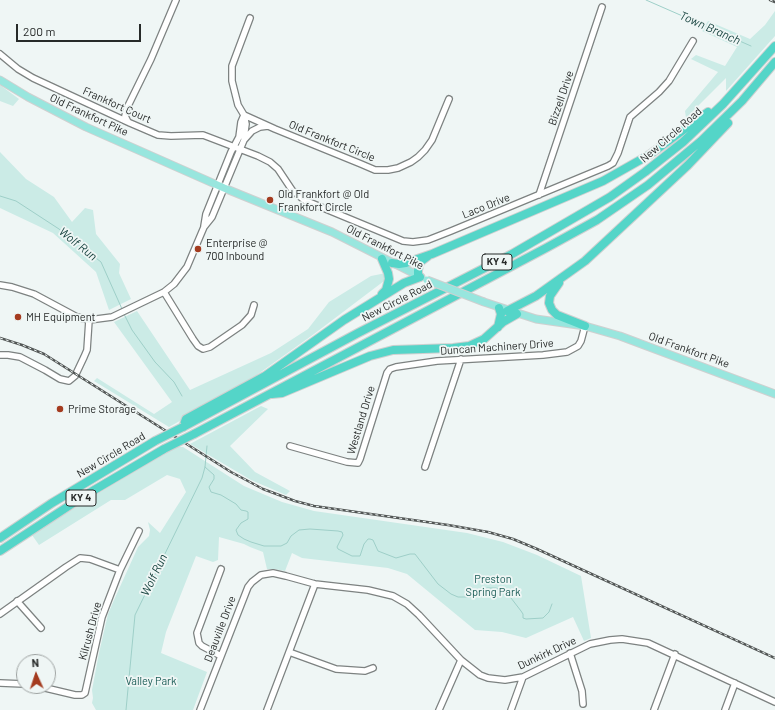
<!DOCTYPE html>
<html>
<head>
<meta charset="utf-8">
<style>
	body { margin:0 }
	#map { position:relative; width:775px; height:710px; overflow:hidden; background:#eff6f5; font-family:Barlow,sans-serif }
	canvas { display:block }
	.north { position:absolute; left:16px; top:654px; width:40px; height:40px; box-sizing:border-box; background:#eff6f5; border:1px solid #9fa4a3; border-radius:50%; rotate:357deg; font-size:11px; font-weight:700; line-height:16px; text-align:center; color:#272a29 }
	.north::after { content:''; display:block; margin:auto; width:14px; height:18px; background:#a43b1f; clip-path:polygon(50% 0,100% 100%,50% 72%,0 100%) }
	.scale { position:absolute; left:16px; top:24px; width:125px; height:18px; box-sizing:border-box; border:2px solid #272a29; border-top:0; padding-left:5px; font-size:12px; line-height:14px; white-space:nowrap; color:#272a29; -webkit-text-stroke:3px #eff6f5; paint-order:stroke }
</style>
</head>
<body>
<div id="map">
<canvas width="775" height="710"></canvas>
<div class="north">N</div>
<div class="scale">200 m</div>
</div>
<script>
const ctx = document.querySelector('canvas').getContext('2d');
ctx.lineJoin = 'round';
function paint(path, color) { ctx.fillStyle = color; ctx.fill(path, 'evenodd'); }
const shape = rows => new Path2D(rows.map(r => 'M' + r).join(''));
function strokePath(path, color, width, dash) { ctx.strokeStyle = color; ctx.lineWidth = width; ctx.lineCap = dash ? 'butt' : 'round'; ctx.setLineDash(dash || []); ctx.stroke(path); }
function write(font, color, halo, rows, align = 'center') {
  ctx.font = font + ' Barlow,sans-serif'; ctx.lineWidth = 3.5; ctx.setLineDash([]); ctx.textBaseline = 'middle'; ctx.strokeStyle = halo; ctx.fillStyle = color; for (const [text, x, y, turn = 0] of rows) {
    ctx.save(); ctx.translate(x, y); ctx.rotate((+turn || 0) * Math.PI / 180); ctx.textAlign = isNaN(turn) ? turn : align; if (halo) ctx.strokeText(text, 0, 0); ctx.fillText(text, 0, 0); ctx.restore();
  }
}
paint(shape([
	[775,11,775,36,726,91,726,78,686,118,685,111,718,72,691,59,696,55,725,66,737,47,702,31,708,21,750,39,765,25],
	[0,85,19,99,13,106,0,101],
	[0,152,26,179,54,197,72,222,85,208,93,210,96,234,120,264,119,273,131,299,109,310,96,272,53,233,0,208],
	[386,273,384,281,314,334,240,387,169,427,94,381,97,378,154,414,172,402,114,322,137,311,190,390,271,353,308,329,329,302,371,276],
	[261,406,268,409,230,446,255,472,290,491,286,495,251,480,190,444],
	[176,447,183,447,244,486,282,502,314,511,467,533,503,542,537,555,581,576,591,638,584,641,573,617,526,638,502,632,475,630,407,574,388,568,302,558,292,553,285,571,274,569,267,569,263,552,250,547,244,544,219,537,218,560,213,562,196,556,166,632,161,653,207,672,193,710,96,710,92,703,93,698,92,690,99,653,108,614,114,600,138,547,149,536,150,530,148,522,160,533,186,492,180,479,167,475,125,500,111,500,39,545,32,535,92,497]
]), '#cbebe6');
strokePath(shape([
	[646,0,751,46],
	[0,196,16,201,59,229,101,262,122,309],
	[124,314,132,330,155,362,174,382,182,396],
	[205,467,214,475,214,479,209,487,211,492,221,495,236,504,241,510,246,511,248,512,248,519,241,523,236,530,238,535,244,539,251,542,264,546,281,546,287,543,291,536,299,530,310,529,338,531,342,532,343,535,337,547,338,549,352,556,360,556,364,544,368,539,370,539,373,540,378,551,396,558,410,554,415,554,438,584,451,594,458,597,472,597,487,588,496,588,504,592,511,598,521,611,523,614,523,618,526,619,543,618,549,612,552,604],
	[126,710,135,615,202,478,205,467,207,446]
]), '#9ecfc8', 1);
const minor = shape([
	[250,18,232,66,232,81,238,105,244,115,275,129,361,164,375,170,388,170,398,168,411,162,418,157,425,150,432,140,449,99],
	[0,54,18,69,33,78,130,123,158,135,171,136,203,135,258,156,270,162,278,169,292,190,304,200,403,241,413,242,428,240,451,231,608,166,613,163,618,153,630,117,659,92,669,81,693,41],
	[128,122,125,116,127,108,151,59,176,0],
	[244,138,246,124,244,115],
	[539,195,602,7],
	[204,226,206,214,231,152,239,137,241,122,244,115],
	[0,285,12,287,34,294,77,317,89,320,112,317,164,292,174,284,187,267,204,227,212,217,244,140,252,131,260,127,268,126],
	[164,292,193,339,198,346,203,349,210,347,242,325,251,315,254,305],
	[0,355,8,355,20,357,45,370,60,379,69,381,75,376,84,357,87,350,89,320],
	[290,446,347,462,358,463,360,459,387,373,390,369,396,367,437,361,543,355,567,352,578,346,581,341,585,326],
	[425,467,461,359],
	[221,569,197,633,199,643,202,646,221,656],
	[17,601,41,628],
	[0,614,66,567,80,558,90,559,120,570],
	[289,652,336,669,365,671,373,668],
	[570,653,582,691,583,704],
	[0,683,24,684],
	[37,686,75,695,82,695,85,693,102,617,120,570,139,531],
	[200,710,248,587,252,582,261,575,273,573,286,576,315,584,368,590,393,596,407,604,419,615,461,660,480,675,488,678,505,680,523,677,590,644,610,640,622,639,648,643,775,702],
	[267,710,315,584],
	[439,710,461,660],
	[511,710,523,677],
	[654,710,675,654],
	[725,710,735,683]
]);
const major = shape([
	[0,80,28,97,86,127,224,188,332,232,421,277],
	[484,302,536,319,585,326,620,336,775,394]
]);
const highway = shape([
	[392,263,399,264,406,263,432,254,603,181,649,155,708,112],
	[418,276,418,270,420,262,428,256],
	[559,283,550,296,549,303,552,310,557,315,585,326],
	[382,294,386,290,389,279,388,273,382,259],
	[507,311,536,296,585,261,688,165,728,123],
	[498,327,501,314,499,308],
	[272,394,282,393,370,356,393,350,453,348,469,346,484,339,503,322,517,314],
	[183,427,358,333,512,254,610,197,645,172,683,142,723,104,775,46],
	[183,427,186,419,265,376,344,320,404,283,420,277],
	[194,434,546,248,597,220,648,185,701,141,742,101,775,62],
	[0,538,52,503,155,441],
	[0,551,84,496,164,449]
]);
strokePath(minor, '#7d8281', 8);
strokePath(major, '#cfd0d0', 9);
strokePath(highway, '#cfd0d0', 10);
strokePath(minor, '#fff', 5.5);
strokePath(major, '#98e6de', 7);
strokePath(highway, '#54d5c8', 8);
const rail = shape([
	[770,0,775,2],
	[0,338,22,345,44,354,231,472,263,489,295,501,314,506,448,525,488,532,513,539,537,549,775,658]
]);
strokePath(rail, '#525655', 2.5);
strokePath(rail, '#eff6f5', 1, [3]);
const majorBridge = shape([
	[427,280,484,302]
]);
const highwayBridge = shape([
	[155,441,183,427],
	[164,449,194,434]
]);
strokePath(majorBridge, '#cfd0d0', 9, []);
strokePath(highwayBridge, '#cfd0d0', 10, []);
strokePath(majorBridge, '#98e6de', 7);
strokePath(highwayBridge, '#54d5c8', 8);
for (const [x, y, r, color] of [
	[270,200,4,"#a43b1f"],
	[198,249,4,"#a43b1f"],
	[18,317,4,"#a43b1f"],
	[60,409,4,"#a43b1f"]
]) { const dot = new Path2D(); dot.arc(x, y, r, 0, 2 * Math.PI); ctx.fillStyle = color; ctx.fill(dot); strokePath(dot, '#eff6f5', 1.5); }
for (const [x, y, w] of [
	[497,262,30],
	[81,498,30]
]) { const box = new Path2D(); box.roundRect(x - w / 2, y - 8, w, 16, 3); ctx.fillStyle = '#eff6f5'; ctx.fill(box); strokePath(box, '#272a29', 1); }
write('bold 10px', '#272a29', null, [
	["KY 4",497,262],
	["KY 4",81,498]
]);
write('11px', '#272a29', '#eff6f5', [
	["Bizzell Drive",561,98,-71],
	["Frankfort Court",117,105,24],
	["Old Frankfort Pike",89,115,25],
	["New Circle Road",671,135,-41],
	["Old Frankfort Circle",332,141,22],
	["Laco Drive",486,206,-22],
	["Old Frankfort Pike",385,247,27],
	["New Circle Road",397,301,-27],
	["Duncan Machinery Drive",497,347,-4],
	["Old Frankfort Pike",689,350,20],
	["Westland Drive",361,420,-73],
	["New Circle Road",111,455,-31],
	["Deauville Drive",220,629,-69],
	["Kilrush Drive",90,631,-75],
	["Dunkirk Drive",547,653,-25]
]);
write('11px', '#272a29', '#eff6f5', [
	["Old Frankfort @ Old",278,194],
	["Frankfort Circle",278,207],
	["Enterprise @",206,243],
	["700 Inbound",206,256],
	["MH Equipment",26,317],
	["Prime Storage",68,409]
], 'left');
write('11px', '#195b55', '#eff6f5', [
	["Preston",493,579],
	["Spring Park",493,592],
	["Valley Park",151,681]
]);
write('italic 12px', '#113e3a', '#eff6f5', [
	["Town Branch",710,28,24],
	["Wolf Run",78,244,39],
	["Wolf Run",154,575,-64]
]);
</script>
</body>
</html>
